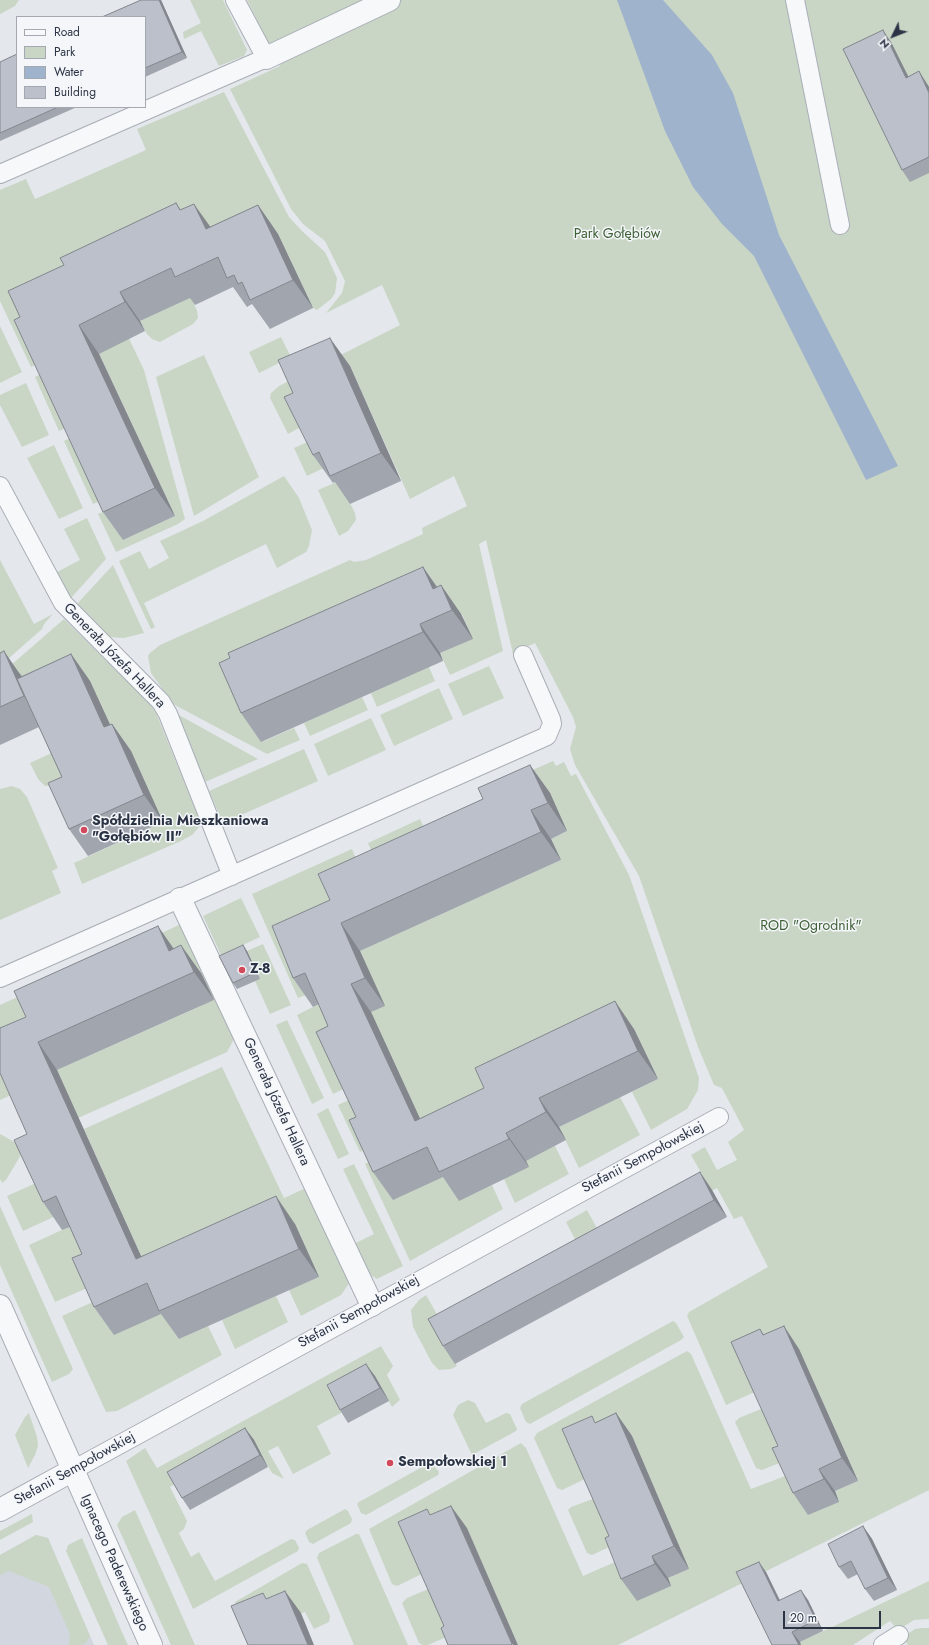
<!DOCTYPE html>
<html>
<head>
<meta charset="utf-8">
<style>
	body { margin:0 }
	#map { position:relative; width:929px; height:1645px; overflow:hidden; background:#e4e7ec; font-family:Jost,sans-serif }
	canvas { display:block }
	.legend { position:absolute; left:16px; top:16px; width:130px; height:92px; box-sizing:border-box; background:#f4f6f9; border:1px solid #a4a8b1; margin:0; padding:5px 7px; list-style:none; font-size:12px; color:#2b3445 }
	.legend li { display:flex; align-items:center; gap:8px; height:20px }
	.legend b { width:20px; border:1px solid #a4a8b1 }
	.north { position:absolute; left:873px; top:16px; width:40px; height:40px; -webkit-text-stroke:3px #f4f6f9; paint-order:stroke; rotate:227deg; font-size:11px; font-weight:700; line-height:16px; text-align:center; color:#2b3445 }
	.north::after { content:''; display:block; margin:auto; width:14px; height:18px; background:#2b3445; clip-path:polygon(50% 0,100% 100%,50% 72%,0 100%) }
	.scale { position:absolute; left:783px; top:1611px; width:98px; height:18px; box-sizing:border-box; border:2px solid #2b3445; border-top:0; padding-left:5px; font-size:12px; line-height:14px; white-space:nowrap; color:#2b3445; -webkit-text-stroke:3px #f4f6f9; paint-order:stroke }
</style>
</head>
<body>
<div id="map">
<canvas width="929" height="1645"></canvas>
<ul class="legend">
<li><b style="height:5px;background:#f7f8fa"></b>Road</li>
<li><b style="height:11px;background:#c9d6c5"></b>Park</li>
<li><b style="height:11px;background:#9fb4cc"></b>Water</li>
<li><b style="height:11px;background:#bbc0ca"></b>Building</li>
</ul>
<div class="north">N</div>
<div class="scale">20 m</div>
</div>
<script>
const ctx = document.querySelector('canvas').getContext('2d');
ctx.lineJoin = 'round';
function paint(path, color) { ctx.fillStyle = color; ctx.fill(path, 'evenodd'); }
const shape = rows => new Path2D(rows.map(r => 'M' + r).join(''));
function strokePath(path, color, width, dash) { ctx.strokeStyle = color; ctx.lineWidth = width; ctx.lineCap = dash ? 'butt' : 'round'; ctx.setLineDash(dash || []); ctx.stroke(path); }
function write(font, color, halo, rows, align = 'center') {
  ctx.font = font + ' Jost,sans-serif'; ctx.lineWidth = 3; ctx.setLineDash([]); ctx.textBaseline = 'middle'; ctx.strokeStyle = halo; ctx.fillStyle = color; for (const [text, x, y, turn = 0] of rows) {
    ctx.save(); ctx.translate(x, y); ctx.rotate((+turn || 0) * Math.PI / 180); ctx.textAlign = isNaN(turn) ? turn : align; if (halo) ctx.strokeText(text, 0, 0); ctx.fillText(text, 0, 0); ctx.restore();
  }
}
paint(shape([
	[36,1535,48,1538,94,1645,0,1645,0,1555]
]), '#d2d6de');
paint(shape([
	[0,0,19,0,15,6,0,14],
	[190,0,223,0,247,50,244,56,219,66,201,31,184,39,183,32,201,23],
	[247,0,929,0,929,1490,618,1645,518,1645,467,1529,426,1572,397,1586,392,1584,369,1529,521,1443,526,1448,583,1576,615,1562,623,1581,668,1578,689,1569,589,1477,562,1490,557,1488,534,1438,537,1433,687,1351,691,1354,751,1489,785,1476,790,1488,795,1486,839,1501,835,1491,858,1481,759,1390,726,1405,687,1316,689,1312,768,1267,742,1216,734,1219,717,1188,440,1337,457,1366,451,1369,439,1370,432,1363,413,1327,411,1310,419,1300,426,1295,438,1316,577,1243,566,1222,587,1210,599,1232,703,1176,691,1155,705,1147,717,1170,737,1160,728,1142,744,1130,722,1088,714,1085,698,1047,639,876,575,765,570,749,576,727,573,717,535,643,513,654,486,540,479,544,503,651,450,675,440,653,472,639,462,614,262,742,294,728,300,740,267,754,173,704,151,673,148,656,150,653,160,645,350,560,354,562,366,560,423,534,422,528,467,506,454,476,410,499,350,366,304,425,288,434,270,398,271,393,279,386,400,325,382,285,326,313,342,293,345,281,325,241,303,224,291,209,230,89,280,66],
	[224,92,289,217,302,231,325,252,337,278,335,293,331,299,317,310,313,308,278,234,31,367,0,301,0,190,26,179,35,199,146,150,137,129],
	[191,297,197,311,198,318,193,324,160,342,152,339,147,334,140,321],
	[0,326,22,372,0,383],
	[124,328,144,370,185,519,178,524,116,552,98,514,108,510,123,540,175,516,94,343],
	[281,337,291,357,259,373,249,352],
	[204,355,259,477,194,516,156,377],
	[45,372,70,426,59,431,35,377],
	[26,383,49,435,22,447,0,405,0,395],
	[74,436,104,499,93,504,64,441],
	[312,440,332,464,307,476,294,448],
	[54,445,83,508,59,519,27,458],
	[284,476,299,498,312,530,309,546,306,552,277,568,266,544,144,603,155,627,151,629,119,561,140,551,149,569,169,558,160,541,203,521],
	[339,481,355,513,356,520,348,531,339,536,318,490],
	[87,518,106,559,71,598,57,572,80,560,64,529],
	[0,560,34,624,53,614,44,624,42,629,0,666],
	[113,565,144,633,124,638,110,637,76,605],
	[64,619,148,702,156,713,198,816,200,826,192,835,181,841,82,884,74,863,163,822,2,673],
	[489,666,504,698,463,716,448,684],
	[429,667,435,681,377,707,371,693],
	[439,688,453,719,394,746,380,715],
	[362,697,368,710,310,736,304,723],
	[179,715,258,759,205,782],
	[371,718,386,750,328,776,314,744],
	[304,749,318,781,223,823,209,791],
	[56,751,76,775,52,786,45,786,38,779,30,763],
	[553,761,556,766,564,762,571,776,576,774,629,875,699,1078,698,1090,687,1109,651,1130,632,1092,658,1079,634,1029,434,1149,348,1087,333,1094,297,1015,325,1001,384,1006,360,951,561,860,551,839,567,831,503,783],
	[12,786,20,789,27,797,58,868,52,871,61,893,0,920,0,789],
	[420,819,431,842,378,866,368,843],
	[352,849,362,874,311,993,298,998,252,894],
	[241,898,260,937,221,955,203,916],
	[181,924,234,1039,227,1052,78,1118,57,1070,201,1006,136,945],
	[263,944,291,1005,270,1014,255,981,260,979,247,951],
	[55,980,16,1093,0,1100,0,1005],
	[287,1020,324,1098,312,1104,276,1025],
	[222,1067,284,1198,306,1188,350,1282,341,1295,301,1316,289,1290,319,1277,155,1287,84,1129],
	[620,1097,640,1135,579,1168,559,1127],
	[353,1098,375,1145,360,1152,338,1105],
	[328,1108,349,1154,338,1159,317,1114],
	[548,1132,569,1174,515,1203,504,1179,519,1146],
	[0,1134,25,1148,6,1180,2,1183,0,1179],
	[374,1159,447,1175,459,1200,492,1185,503,1209,410,1261,365,1164],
	[354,1164,403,1266,377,1279,369,1274,354,1244,374,1234,343,1169],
	[54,1175,69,1210,23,1231,7,1196],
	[0,1206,73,1369,69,1374,52,1382,0,1265],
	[75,1224,101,1282,55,1302,29,1245],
	[276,1296,288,1322,235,1349,222,1320],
	[97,1300,166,1311,179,1339,208,1326,222,1355,117,1411,106,1412,62,1316],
	[673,1321,676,1323,684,1337,681,1340,530,1424,526,1422,520,1408,522,1404],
	[381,1346,393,1366,387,1375,400,1400,392,1407,375,1376,343,1412,317,1426,331,1454,293,1474,278,1446,268,1451,284,1479,272,1473,254,1441,170,1487,187,1521,184,1529,179,1533,191,1557,199,1552,215,1581,291,1539,295,1540,299,1548,298,1551,193,1609,126,1461,145,1448,157,1468],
	[468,1400,475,1403,486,1423,506,1413,510,1414,517,1429,516,1431,472,1455,453,1415,458,1405],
	[766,1407,789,1459,762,1470,756,1468,735,1422,739,1418],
	[29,1413,37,1437,38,1446,35,1455,28,1468,15,1435,25,1417],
	[431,1462,439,1472,438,1475,366,1515,361,1513,357,1504,359,1502],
	[598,1497,618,1543,592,1555,587,1553,568,1510,571,1507],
	[345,1509,348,1511,352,1519,351,1523,313,1544,309,1542,305,1533,307,1530],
	[135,1510,195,1645,171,1645,117,1525,122,1517],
	[32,1514,33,1522,0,1540,0,1531],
	[356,1534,359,1534,408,1645,354,1645,317,1558,319,1553],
	[36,1535,48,1538,90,1636,86,1643,80,1645,69,1645,70,1634,49,1587,9,1571,0,1575,0,1555],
	[82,1538,121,1630,128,1645,108,1645,66,1551,68,1545],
	[302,1563,307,1564,330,1616,329,1622,314,1629,305,1612,247,1629,235,1602],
	[929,1581,929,1619,914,1620,898,1630,890,1621,853,1645,794,1645],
	[433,1587,453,1634,428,1645,423,1645,419,1643,402,1603,407,1598],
	[922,1628,929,1628,929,1645,908,1645,903,1637,915,1629]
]), '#c9d6c5');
paint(shape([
	[617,0,663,0,712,55,733,93,779,235,898,466,866,480,754,256,722,224,693,187,665,131]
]), '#9fb4cc');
const lane = shape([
	[795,0,840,225],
	[0,174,266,58,235,0],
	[0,486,63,603,161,702,168,714,232,876],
	[0,978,547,736,552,724,551,719,523,655],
	[73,1470,719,1117],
	[883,1645,899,1635]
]);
const street = shape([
	[266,58,389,0],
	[180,899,372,1305],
	[0,1306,151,1645],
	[0,1510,73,1470]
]);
strokePath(lane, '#a9aeb7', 20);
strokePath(street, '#a9aeb7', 24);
strokePath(lane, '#f7f8fa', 18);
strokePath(street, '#f7f8fa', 22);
paint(shape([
	[161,0,187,58,145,77,145,17],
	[891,42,908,76,927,84,929,87,929,173,910,182,902,170],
	[0,62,17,107,77,107,0,141],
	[176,203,181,210,210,227,258,205,278,234,313,308,270,329,252,304,247,307,233,287,195,305,190,298,140,321,145,331,99,354,175,516,123,540,103,512,20,317,64,265],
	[350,366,401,481,350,504,335,482,333,483,313,455],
	[423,567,437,587,441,585,461,614,473,639,440,653,443,661,261,742,241,713,230,658],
	[0,653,22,676,71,654,90,681,110,725,112,724,131,751,163,822,88,856,69,829,62,777,39,727,0,745],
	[530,765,550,793,567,831,551,839,561,860,360,951,385,1006,371,1012,420,1119,634,1029,658,1079,559,1127,566,1140,526,1161,529,1167,459,1201,443,1177,393,1200,373,1172,328,1026,319,1004,313,1007,293,978,330,900,483,799],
	[243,945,247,951,260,979,237,989,233,983],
	[173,948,201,973,214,1000,57,1070,141,1256,295,1224,319,1277,179,1339,161,1314,114,1335,94,1307,82,1254,70,1227,62,1230,43,1202,27,1134,26,1017],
	[700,1172,712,1190,727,1217,455,1364,443,1346],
	[760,1329,764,1335,799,1349,858,1481,835,1491,839,1502,808,1515,793,1493,778,1446],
	[375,1376,389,1401,348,1423,340,1410],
	[616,1413,632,1436,689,1569,668,1578,671,1586,637,1601,621,1579,609,1536,596,1422],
	[245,1428,254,1440,268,1467,190,1510,182,1498],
	[863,1526,872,1539,897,1590,874,1601,865,1589,858,1574,848,1579,839,1567],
	[766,1572,780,1600,808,1600,823,1631,800,1642,772,1645]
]), '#a1a5ae');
paint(shape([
	[159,0,161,0,187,58,182,52],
	[883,30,891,42,915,90,906,78],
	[919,71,929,87,929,93],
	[194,204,214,232,206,229],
	[258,205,278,234,313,308,293,280],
	[120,292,140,321,145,331,125,302],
	[79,325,99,354,175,516,155,488],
	[330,338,350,366,401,481,381,453],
	[423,567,443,596,433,589],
	[441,585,461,614,473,639,452,610],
	[420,624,440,653,443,661,423,632],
	[4,651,24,680,44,725,24,696],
	[71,654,90,681,124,755,104,727],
	[112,724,131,751,163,822,144,795],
	[530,765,550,793,567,831,548,803],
	[531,810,551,839,561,860,541,832],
	[341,923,360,951,385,1006,365,978],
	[158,926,178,955,169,951],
	[181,945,201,973,214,1000,194,972],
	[243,945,247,951,260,979,256,972],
	[351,984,371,1012,434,1149,415,1121],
	[615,1001,634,1029,658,1079,638,1051],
	[38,1042,57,1070,155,1287,136,1259],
	[539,1098,559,1127,566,1140,546,1112],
	[506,1133,526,1161,529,1167,509,1139],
	[700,1172,712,1190,727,1217,714,1200],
	[276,1196,295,1224,319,1277,299,1249],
	[784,1326,799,1349,858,1481,842,1458],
	[366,1364,375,1376,389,1401,380,1388],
	[616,1413,632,1436,689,1569,674,1546],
	[245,1428,254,1440,268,1467,260,1455],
	[819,1469,835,1491,839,1502,824,1479],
	[451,1506,467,1528,518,1645,513,1645,512,1644],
	[863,1526,872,1539,897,1590,888,1578],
	[652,1556,668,1578,671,1586,655,1564],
	[759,1562,766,1572,785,1612,778,1601],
	[801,1590,808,1600,823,1631,816,1620],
	[285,1591,301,1613,314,1645,308,1645],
	[792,1632,800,1642,801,1645,799,1645]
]), '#83868d');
const building = shape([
	[141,0,159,0,182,52,145,68,145,17,102,17,141,0],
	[883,30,906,78,919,71,929,93,929,157,902,170,843,49,883,30],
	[17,54,17,107,58,107,0,133,0,62,17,54],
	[176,203,180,210,194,204,206,229,258,205,293,280,250,300,242,282,238,284,234,275,227,278,218,257,175,277,171,268,120,292,125,302,79,325,155,488,103,512,14,320,20,317,8,291,64,265,60,258,176,203],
	[330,338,381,453,330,476,319,452,313,455,284,397,293,393,278,360,330,338],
	[423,567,433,589,441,585,452,610,420,624,423,632,241,713,219,663,230,658,228,653,423,567],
	[4,651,24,696,0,707,0,653,4,651],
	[71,654,104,727,112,724,144,795,69,829,48,783,62,777,17,679,71,654],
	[530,765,548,803,531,810,541,832,341,923,365,978,351,984,415,1121,484,1088,475,1068,615,1001,638,1051,539,1098,546,1112,506,1133,509,1139,439,1172,427,1147,373,1172,349,1120,356,1117,316,1032,328,1026,305,973,293,978,272,926,330,900,318,874,483,799,478,788,530,765],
	[158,926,169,951,181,945,194,972,38,1042,136,1259,276,1196,299,1249,159,1311,147,1283,94,1307,72,1258,82,1254,56,1196,43,1202,14,1140,27,1134,0,1073,0,1028,26,1017,14,991,158,926],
	[243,945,256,972,233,983,219,956,243,945],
	[700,1172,714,1200,443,1346,428,1319,700,1172],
	[784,1326,842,1458,819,1469,824,1479,793,1493,772,1448,778,1446,731,1342,760,1329,763,1335,784,1326],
	[366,1364,380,1388,340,1410,327,1385,366,1364],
	[616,1413,674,1546,652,1556,655,1564,621,1579,605,1538,609,1536,562,1429,592,1416,595,1423,616,1413],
	[245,1428,260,1455,182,1498,167,1472,245,1428],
	[451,1506,512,1644,511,1645,448,1645,441,1628,444,1626,398,1522,427,1509,430,1515,451,1506],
	[863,1526,888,1578,865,1589,851,1561,839,1567,828,1544,863,1526],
	[759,1562,778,1601,801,1590,816,1620,792,1632,799,1645,772,1645,736,1572,759,1562],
	[285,1591,308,1645,248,1645,231,1606,263,1593,266,1599,285,1591]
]);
paint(building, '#bbc0ca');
strokePath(building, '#83868d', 1);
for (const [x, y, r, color] of [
	[84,830,4,"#d1495b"],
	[242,970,4,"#d1495b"],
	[390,1463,4,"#d1495b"]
]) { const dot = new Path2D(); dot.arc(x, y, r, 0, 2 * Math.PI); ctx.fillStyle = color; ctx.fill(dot); strokePath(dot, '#f4f6f9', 1.5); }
write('14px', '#3f6138', '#f4f6f9', [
	["Park Gołębiów",617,235],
	["ROD \"Ogrodnik\"",811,927]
]);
write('14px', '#2b3445', '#f4f6f9', [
	["Generała Józefa Hallera",114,656,46],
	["Generała Józefa Hallera",276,1102,65],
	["Stefanii Sempołowskiej",643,1158,-28],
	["Stefanii Sempołowskiej",359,1312,-29],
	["Stefanii Sempołowskiej",75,1469,-29],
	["Ignacego Paderewskiego",114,1563,66]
]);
write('bold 14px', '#2b3445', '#f4f6f9', [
	["Spółdzielnia Mieszkaniowa",92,822],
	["\"Gołębiów II\"",92,838],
	["Z-8",250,970],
	["Sempołowskiej 1",398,1463]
], 'left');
</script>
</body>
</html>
